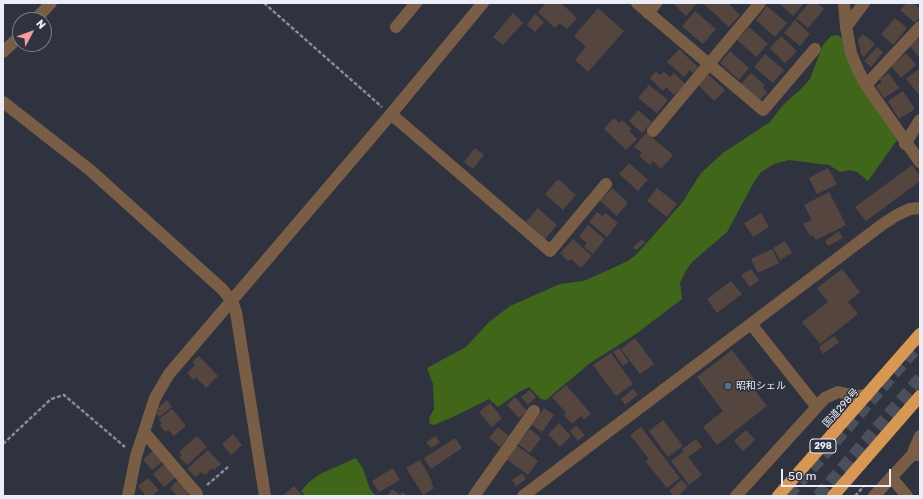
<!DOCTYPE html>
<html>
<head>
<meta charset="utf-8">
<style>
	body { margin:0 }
	#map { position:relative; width:923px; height:499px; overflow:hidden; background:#2f3340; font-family:Rubik,sans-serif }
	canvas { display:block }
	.frame { position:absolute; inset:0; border:4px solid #ebeef6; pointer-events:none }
	.north { position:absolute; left:12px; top:12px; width:40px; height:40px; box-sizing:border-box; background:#2f3340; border:1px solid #7a7e89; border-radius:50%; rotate:49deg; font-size:11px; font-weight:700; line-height:16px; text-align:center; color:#ebeef6 }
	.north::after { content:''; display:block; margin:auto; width:14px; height:18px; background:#f59b9a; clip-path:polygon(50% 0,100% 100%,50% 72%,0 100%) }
	.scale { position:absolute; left:781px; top:469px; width:110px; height:18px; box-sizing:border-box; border:2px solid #ebeef6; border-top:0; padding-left:5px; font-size:12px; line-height:14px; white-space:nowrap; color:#ebeef6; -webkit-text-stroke:3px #2f3340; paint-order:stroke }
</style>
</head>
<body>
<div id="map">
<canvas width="923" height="499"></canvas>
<div class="frame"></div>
<div class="north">N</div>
<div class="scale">50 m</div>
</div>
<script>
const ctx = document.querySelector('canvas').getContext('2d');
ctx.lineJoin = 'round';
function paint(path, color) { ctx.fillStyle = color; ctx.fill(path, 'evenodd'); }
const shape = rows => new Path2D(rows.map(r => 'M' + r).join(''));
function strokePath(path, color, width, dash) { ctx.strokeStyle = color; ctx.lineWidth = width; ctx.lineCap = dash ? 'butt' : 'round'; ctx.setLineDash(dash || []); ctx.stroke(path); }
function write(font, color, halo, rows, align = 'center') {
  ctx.font = font + ' Rubik,"Noto Sans JP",sans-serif'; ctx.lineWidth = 3; ctx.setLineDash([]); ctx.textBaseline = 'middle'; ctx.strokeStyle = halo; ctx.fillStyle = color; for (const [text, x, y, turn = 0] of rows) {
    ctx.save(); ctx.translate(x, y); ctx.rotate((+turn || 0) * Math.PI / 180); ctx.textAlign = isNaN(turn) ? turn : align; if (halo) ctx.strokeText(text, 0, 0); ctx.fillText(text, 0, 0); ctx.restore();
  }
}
paint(shape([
	[838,35,844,40,897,140,868,181,857,172,850,170,840,172,829,165,789,160,774,164,761,172,754,182,727,232,692,262,685,272,680,283,682,299,636,334,590,363,546,400,541,399,529,387,519,392,498,407,489,399,455,416,434,425,430,424,429,418,434,409,433,384,427,368,466,347,488,323,510,306,560,284,583,281,593,277,628,261,637,254,682,203,701,173,723,153,770,122,783,105,801,89,810,79,823,45,831,36],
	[356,458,363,469,370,489,376,496,305,496,301,491,309,482,320,474]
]), '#406719');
paint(shape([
	[546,3,561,3,577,18,567,29,560,23,555,28,538,12],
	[673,3,697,3,686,16],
	[703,3,728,3,740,15,729,27],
	[779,3,804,3,793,16],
	[809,3,817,3,824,9,808,28,796,18],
	[907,3,914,3,920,9,920,17,915,23,900,10],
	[767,6,787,23,775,37,756,20],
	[598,8,624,31,588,72,575,60,586,47,574,36],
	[695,11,716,29,703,44,682,26],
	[513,13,523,23,503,45,493,37],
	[535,14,544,22,535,32,527,25],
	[895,18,907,28,893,45,881,34],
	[795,20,810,34,800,46,784,33],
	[749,27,768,44,756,57,737,40],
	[863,34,875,44,864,57,861,54,858,40],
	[781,36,797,51,785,63,770,48],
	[920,37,920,58,910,46],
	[877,47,883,52,871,67,864,61],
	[679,49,698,67,693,73,690,70,684,77,667,62],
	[730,51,749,68,739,80,720,63],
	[906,53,916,65,901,78,891,66],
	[765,54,784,70,773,83,754,67],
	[919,69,920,71,920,96,906,79],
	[656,71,660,75,664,72,670,77,674,73,685,84,674,95,666,87,663,91,650,78],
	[751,73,765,85,763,88,767,92,760,100,741,84],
	[889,73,899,88,884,98,876,86,882,82,880,79],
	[708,74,725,90,714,101,698,85],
	[649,85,668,100,657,113,638,98],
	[903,91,915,109,899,119,888,101],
	[638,110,652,122,642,133,629,121],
	[614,118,619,123,622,120,632,129,629,131,637,139,626,150,604,129],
	[646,133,673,155,661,169,653,161,650,165,639,156,642,153,634,147],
	[475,148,484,155,473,169,464,162],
	[629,163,648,180,638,191,619,174],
	[912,165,920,176,920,181,866,221,855,207],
	[828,168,837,184,817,194,809,178],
	[558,179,576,195,563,210,545,194],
	[612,188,628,203,617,216,600,201],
	[657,188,677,204,667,217,647,201],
	[829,192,846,225,816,240,813,235,810,236,803,224,812,220,804,205],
	[538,208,557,225,545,239,526,222],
	[597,212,602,216,606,213,618,223,607,237,589,222],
	[761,213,769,227,753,237,744,223],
	[588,225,605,239,593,254,584,247,587,243,579,237],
	[839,231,843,238,828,246,825,241],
	[573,239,592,256,581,268,571,259,568,261,560,253],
	[642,239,645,243,636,250,633,247],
	[785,241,792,253,780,260,773,248],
	[772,249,779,263,758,273,751,259],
	[751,269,759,280,750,287,741,275],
	[842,269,860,292,848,302,858,314,820,344,802,322,828,302,817,288],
	[731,281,742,294,717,313,707,299],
	[834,336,839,342,823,354,819,347],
	[635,338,654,364,640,374,621,349],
	[619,348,629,362,623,366,613,352],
	[732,350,758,384,753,388,767,406,717,445,703,427,723,411,697,377],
	[611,353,633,384,616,396,593,365],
	[199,356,218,376,206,388,196,377,194,380,187,373,195,365,192,362],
	[566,385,591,414,584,420,581,416,572,424,564,415,566,413,552,397],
	[633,389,638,395,625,405,621,399],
	[530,390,536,397,528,405,521,397],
	[515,397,527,411,519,418,507,405],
	[167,400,172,407,159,417,156,413,159,410,157,409],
	[490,403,502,418,492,427,479,412],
	[544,408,554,415,542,432,532,425],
	[172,409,186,426,174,436,168,430,165,432,160,425,162,423,159,419],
	[663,420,683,446,668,457,649,431],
	[559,423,571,436,560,447,548,434],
	[576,426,585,435,578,441,570,431],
	[498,427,509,436,500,447,489,438],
	[641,427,680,478,667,488,646,462,649,459,630,435],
	[530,429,541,438,530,453,518,444],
	[746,430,755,440,743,451,734,441],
	[233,434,242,445,231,455,222,444],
	[197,436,207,447,187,465,179,457,182,455,179,452],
	[436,436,440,442,431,448,426,442],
	[455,438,462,448,431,469,424,458],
	[696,439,702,447,688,457,702,475,689,485,671,461,684,451,682,449],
	[516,445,538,461,528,475,506,459],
	[208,450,221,464,214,470,212,468,205,475,201,472,196,477,187,469],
	[153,451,162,462,152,470,143,460],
	[420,460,432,481,431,482,434,488,423,495,406,468],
	[164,464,176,477,164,487,153,474],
	[393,468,400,480,379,492,372,481],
	[522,473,526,479,516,486,512,480],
	[148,478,159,490,152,496,146,496,138,486],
	[179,479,190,492,185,496,177,496,170,488],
	[681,480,688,486,678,496,674,496,669,491],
	[294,486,303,496,282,496],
	[392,489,400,495,402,492,408,496,387,496]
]), '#54453f');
strokePath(shape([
	[788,496,920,344],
	[818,496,920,378]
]), '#4b4f5b', 12, [12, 6]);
strokePath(shape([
	[264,3,382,107],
	[3,444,51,399,64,395,125,447],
	[207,485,228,467],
	[855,496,864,486]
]), '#888b96', 2.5, [4, 2]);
strokePath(shape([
	[637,3,763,110,815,49],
	[844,3,846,27,851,53,858,70,866,85,920,162],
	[648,13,656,3],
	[35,20,51,3],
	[396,27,416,3],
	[846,27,864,3],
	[3,52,20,36],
	[866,85,920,27],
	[3,102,90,170,222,289,232,301,236,312,265,496],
	[391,114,550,251,606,184],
	[653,131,760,3],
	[905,144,920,120],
	[751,324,816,406],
	[144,432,197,494],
	[912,455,920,436],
	[891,477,907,496],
	[128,496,136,456,155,398,169,374,391,114,483,3],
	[474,496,534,411],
	[523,496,883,224,897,215,910,209,920,208],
	[736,496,825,398,838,392,857,396,868,395],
	[874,496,912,455,920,455]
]), '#795e45', 12);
strokePath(shape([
	[778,496,920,334],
	[833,496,920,396]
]), '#d89753', 12);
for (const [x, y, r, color] of [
	[728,386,4,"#5c6f8a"]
]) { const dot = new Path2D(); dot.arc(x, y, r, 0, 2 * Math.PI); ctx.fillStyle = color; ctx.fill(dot); strokePath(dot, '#2f3340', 1.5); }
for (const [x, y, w] of [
	[823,446,26]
]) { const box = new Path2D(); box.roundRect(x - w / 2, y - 7, w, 14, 3); ctx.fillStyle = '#2f3340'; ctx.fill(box); strokePath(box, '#ebeef6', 1); }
write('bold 9px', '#ebeef6', null, [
	["298",823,446]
]);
write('10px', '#ebeef6', '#2f3340', [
	["昭和シェル",736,386]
], 'left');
write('10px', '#ebeef6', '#2f3340', [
	["国道298号",841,408,-48]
]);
</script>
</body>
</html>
